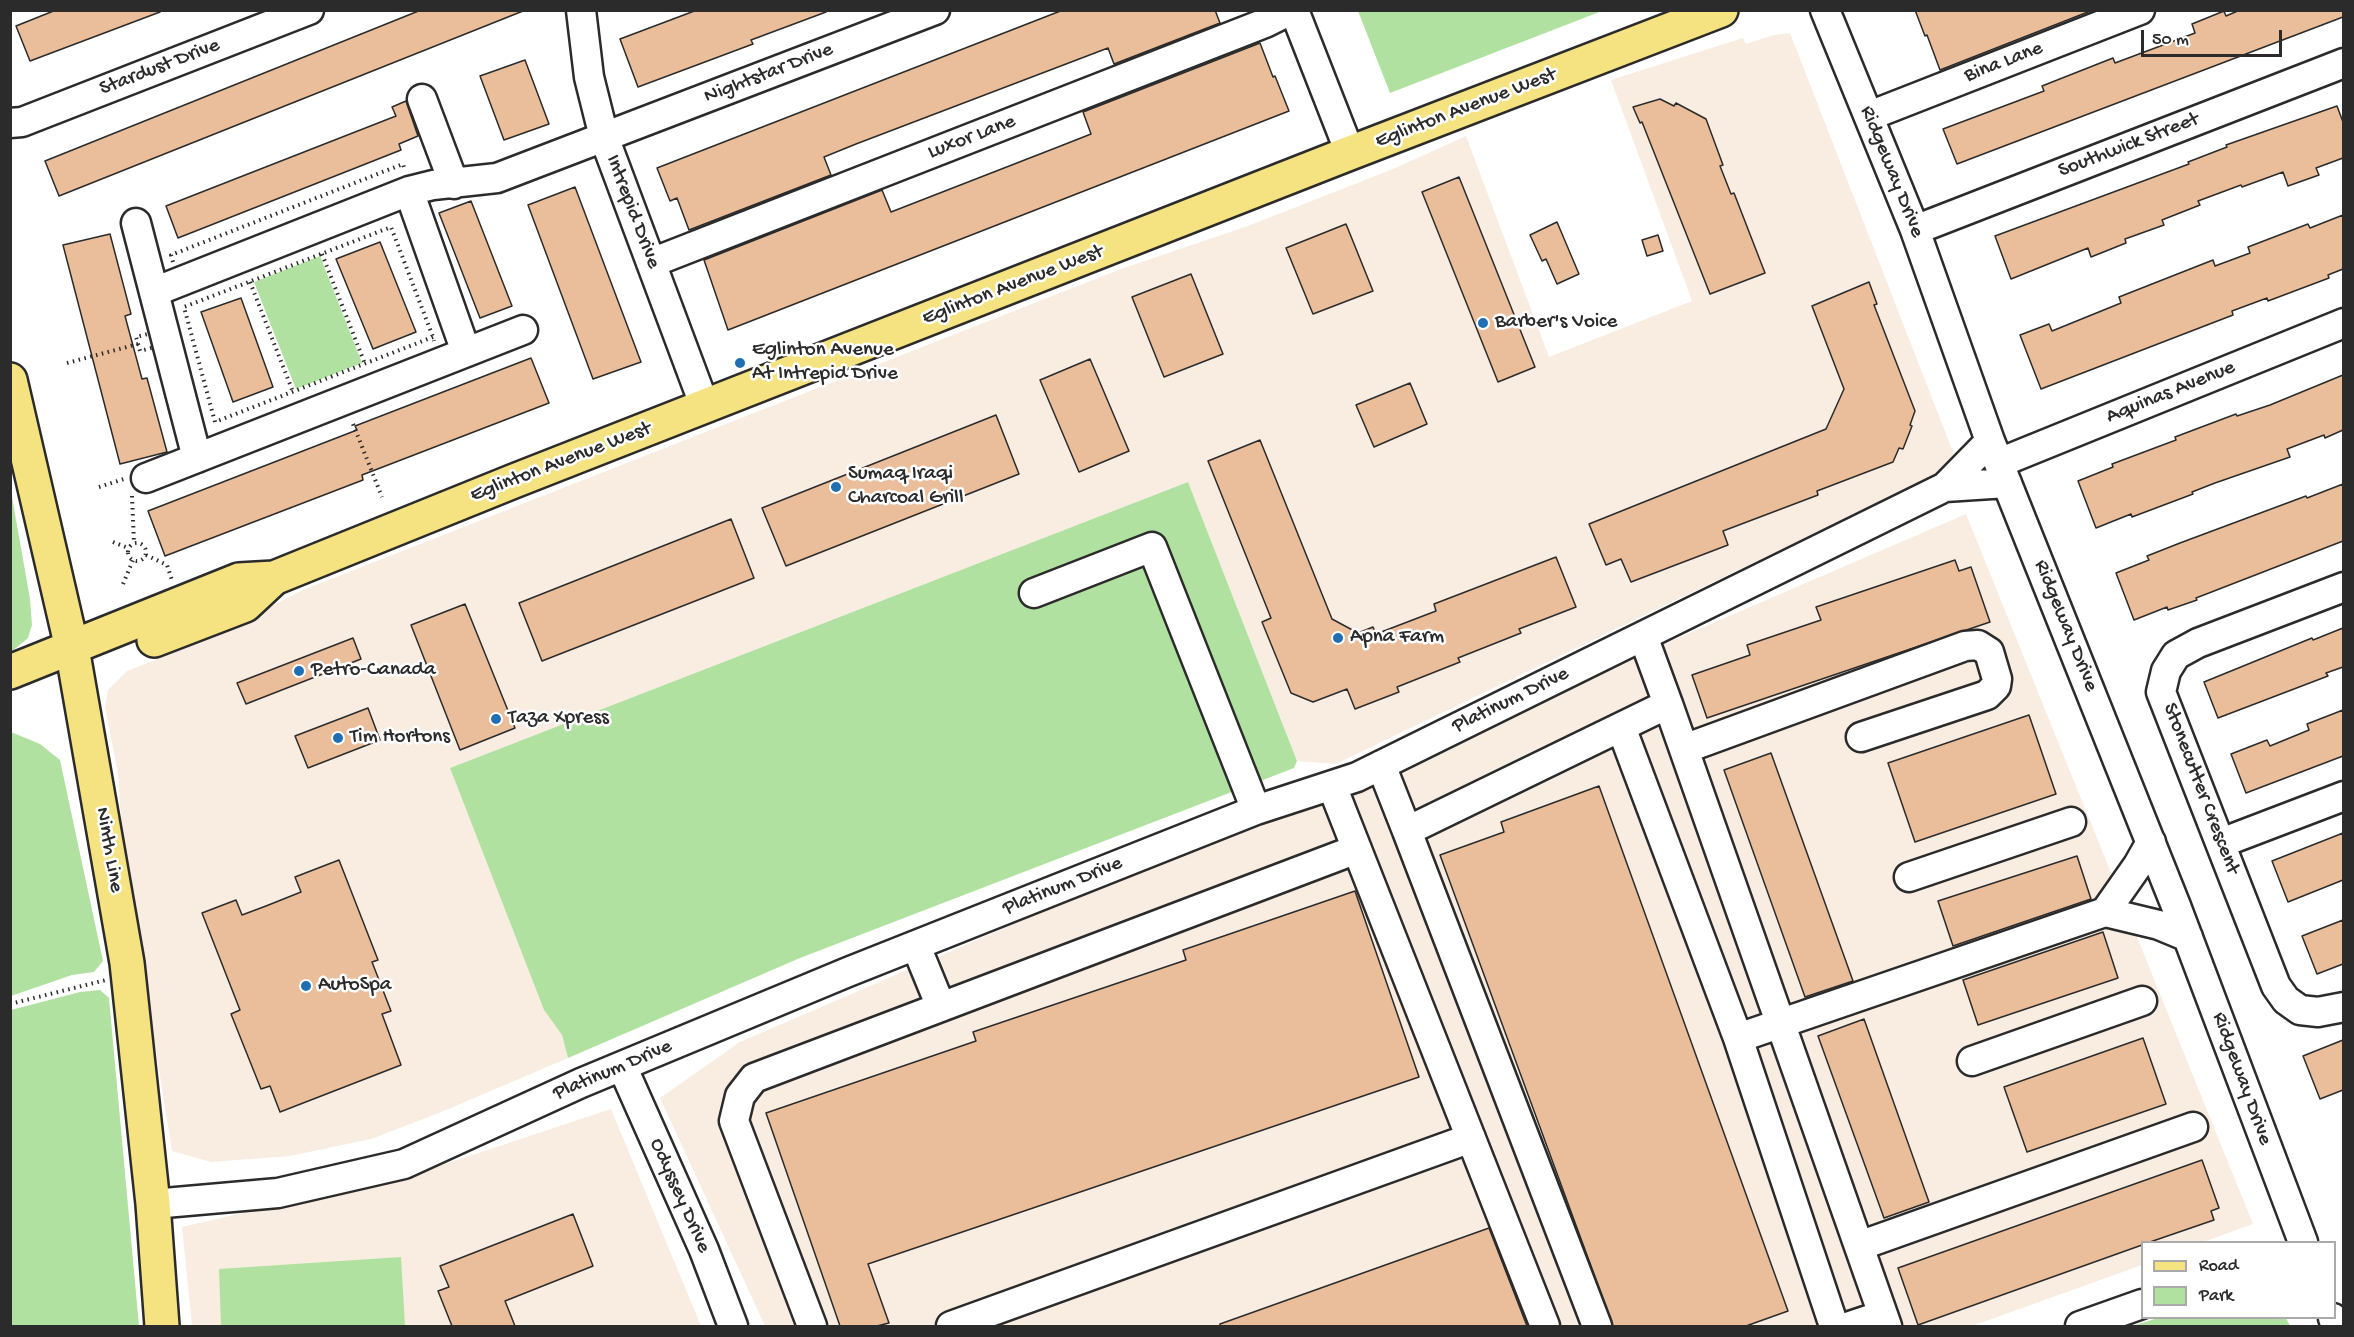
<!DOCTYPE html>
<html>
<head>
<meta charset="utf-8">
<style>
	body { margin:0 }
	#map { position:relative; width:2354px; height:1337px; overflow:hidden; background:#fff; font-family:"Gochi Hand",sans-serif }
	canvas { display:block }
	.frame { position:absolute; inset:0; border:12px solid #2b2b2b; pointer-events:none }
	.legend { position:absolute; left:2141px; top:1241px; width:195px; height:78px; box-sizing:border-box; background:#fff; border:2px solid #aaa; margin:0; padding:8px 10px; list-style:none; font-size:18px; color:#2b2b2b }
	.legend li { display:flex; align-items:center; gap:12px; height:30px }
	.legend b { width:30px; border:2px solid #aaa }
	.scale { position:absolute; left:2141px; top:30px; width:141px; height:27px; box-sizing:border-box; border:3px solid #2b2b2b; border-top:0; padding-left:8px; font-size:18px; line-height:21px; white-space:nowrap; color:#2b2b2b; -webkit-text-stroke:4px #fff; paint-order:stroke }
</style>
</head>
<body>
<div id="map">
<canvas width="2354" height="1337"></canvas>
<div class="frame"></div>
<ul class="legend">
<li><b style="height:8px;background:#f5e382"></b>Road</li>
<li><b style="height:16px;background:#b1e1a0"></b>Park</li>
</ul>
<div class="scale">50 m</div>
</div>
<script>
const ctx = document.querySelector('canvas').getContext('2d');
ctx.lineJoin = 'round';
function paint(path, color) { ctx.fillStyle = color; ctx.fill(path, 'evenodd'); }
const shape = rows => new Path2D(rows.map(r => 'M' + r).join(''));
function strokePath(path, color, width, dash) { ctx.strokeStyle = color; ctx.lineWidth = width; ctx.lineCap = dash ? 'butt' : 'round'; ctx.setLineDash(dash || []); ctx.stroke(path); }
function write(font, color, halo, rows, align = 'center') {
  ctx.font = font + ' "Gochi Hand",sans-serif'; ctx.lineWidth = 5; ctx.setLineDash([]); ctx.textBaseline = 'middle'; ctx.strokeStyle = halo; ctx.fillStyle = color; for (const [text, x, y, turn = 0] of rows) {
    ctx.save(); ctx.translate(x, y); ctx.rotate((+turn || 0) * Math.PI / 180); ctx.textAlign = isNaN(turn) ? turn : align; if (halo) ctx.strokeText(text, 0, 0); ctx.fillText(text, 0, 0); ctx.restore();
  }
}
paint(shape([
	[1790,33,1955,457,1937,474,1336,764,1297,761,1188,482,450,768,544,1010,562,1035,568,1058,439,1113,371,1139,290,1156,211,1162,172,1151,123,846,118,774,105,707,108,690,127,671,205,640,303,590,1121,269,1248,226,1393,169,1466,136,1549,357,1692,301,1611,80,1743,38,1746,44,1774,35],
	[1966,514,2253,1224,2203,1242,2142,1242,2142,1265,1972,1326,765,1326,660,1098,740,1042],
	[611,1109,701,1326,192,1326,182,1227,424,1171]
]), '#f9ece1');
paint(shape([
	[1358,11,1602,11,1390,93],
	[320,256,362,363,296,389,254,282],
	[1188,482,1297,761,1294,768,800,958,568,1058,562,1035,544,1010,450,768],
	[11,491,30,599,32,625,28,638,11,652],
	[11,732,40,744,60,760,103,961,94,972,72,975,11,996],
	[100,990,109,998,139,1326,11,1326,11,1010,80,992],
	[401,1257,405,1326,221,1326,219,1269],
	[2158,1318,2286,1318,2290,1326,2132,1326]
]), '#b1e1a0');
const building = shape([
	[56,10,160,10,160,12,30,61,16,26,56,10],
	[421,10,523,11,59,196,45,161,421,10],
	[697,10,826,10,826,12,751,40,753,44,638,87,620,39,697,10],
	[1063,10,1215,10,1220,23,1114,64,1108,48,856,144,824,157,831,175,689,230,677,198,670,201,657,168,1063,10],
	[1915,10,2093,10,1940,70,1927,35,1925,36,1915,10],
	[2240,10,2343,10,2343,17,1957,164,1943,129,2044,91,2042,86,2113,58,2115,63,2195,33,2192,24,2224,11,2226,16,2240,10],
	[1260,43,1273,77,1275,76,1289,111,728,330,704,260,882,190,891,212,1058,147,1091,134,1083,112,1260,43],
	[525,60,549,124,504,140,480,76,525,60],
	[1660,99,1674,106,1676,103,1706,119,1723,165,1720,166,1731,194,1734,193,1765,273,1710,294,1642,122,1640,123,1633,107,1660,99],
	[406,101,418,136,399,144,401,150,178,238,166,206,396,116,392,107,406,101],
	[2337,106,2343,122,2343,158,2316,168,2319,175,2288,186,2283,172,2242,187,2241,185,2198,201,2200,205,2162,220,2164,225,2125,239,2126,243,2091,257,2088,248,2011,279,1995,236,2189,164,2188,162,2227,147,2226,145,2337,106],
	[1459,177,1535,367,1498,382,1422,192,1459,177],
	[575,187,641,362,593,379,528,205,575,187],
	[471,201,512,306,480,318,439,213,471,201],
	[2343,215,2343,269,2328,275,2329,278,2268,301,2267,298,2232,311,2233,315,2041,389,2020,335,2049,324,2052,331,2121,303,2119,297,2213,260,2215,266,2250,253,2248,247,2308,224,2310,228,2343,215],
	[1557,222,1579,274,1557,284,1546,259,1542,261,1530,235,1557,222],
	[1346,224,1373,291,1313,314,1286,248,1346,224],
	[110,234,131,314,125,316,142,379,147,378,167,452,120,464,63,245,110,234],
	[1658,235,1663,251,1647,256,1642,240,1658,235],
	[380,242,416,332,373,349,336,259,380,242],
	[1191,274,1223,354,1164,377,1132,297,1191,274],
	[1869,282,1877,304,1874,305,1915,411,1910,425,1912,426,1903,449,1899,448,1893,462,1817,491,1818,495,1723,531,1728,545,1631,582,1621,559,1606,565,1589,524,1826,429,1844,389,1812,306,1869,282],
	[241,298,273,387,233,402,201,312,241,298],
	[531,358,549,403,362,475,363,480,165,556,148,511,357,430,355,426,531,358],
	[1090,359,1129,451,1079,472,1040,380,1090,359],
	[2343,375,2343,430,2325,438,2324,435,2287,449,2290,457,2215,483,2192,492,2193,494,2132,517,2131,514,2096,528,2078,481,2113,467,2112,464,2176,440,2175,437,2236,414,2237,416,2270,405,2343,375],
	[1410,383,1427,424,1374,447,1356,405,1410,383],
	[996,415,1019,474,786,566,762,508,996,415],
	[1260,440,1332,619,1358,633,1373,627,1376,634,1436,611,1434,604,1556,557,1576,607,1519,629,1521,633,1458,658,1460,662,1397,687,1399,692,1355,709,1347,689,1313,702,1291,693,1262,622,1271,618,1208,461,1260,440],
	[2343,484,2343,541,2196,598,2197,600,2168,610,2167,607,2134,620,2116,573,2149,560,2147,556,2180,543,2306,496,2307,498,2343,484],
	[731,519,754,578,542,661,519,603,731,519],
	[1955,560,1959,571,1971,567,1990,622,1707,718,1692,675,1750,655,1747,645,1821,620,1816,607,1955,560],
	[465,604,515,728,460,750,411,625,465,604],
	[2343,628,2343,667,2326,673,2328,676,2218,718,2204,682,2312,638,2313,640,2343,628],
	[353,638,361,659,246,704,237,683,353,638],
	[368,708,380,740,308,768,295,736,368,708],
	[2343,710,2343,756,2246,793,2231,754,2267,740,2270,746,2309,730,2307,724,2343,710],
	[2029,715,2056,794,1915,842,1888,763,2029,715],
	[1771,753,1853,981,1805,997,1724,770,1771,753],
	[1599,786,1788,1311,1746,1326,1613,1326,1440,855,1504,832,1501,822,1599,786],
	[2343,833,2343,880,2288,902,2272,861,2343,833],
	[2077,856,2091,899,1953,946,1938,901,2077,856],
	[339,860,378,960,372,962,391,1011,382,1014,401,1065,280,1112,270,1086,261,1089,231,1014,240,1010,202,913,236,900,242,915,266,906,301,892,295,877,339,860],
	[1355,891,1419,1077,868,1264,889,1323,877,1326,840,1326,766,1113,976,1041,973,1032,1186,960,1183,950,1355,891],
	[2343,920,2343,964,2317,974,2302,936,2343,920],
	[2103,932,2118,978,1978,1025,1963,980,2103,932],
	[1864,1019,1929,1202,1884,1218,1818,1036,1864,1019],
	[2143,1038,2166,1104,2027,1152,2004,1087,2143,1038],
	[2343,1040,2343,1090,2320,1099,2303,1056,2343,1040],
	[2202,1160,2219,1208,2211,1211,2214,1220,2150,1242,2142,1242,2142,1245,1918,1325,1898,1268,2202,1160],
	[573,1214,593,1266,505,1301,515,1326,452,1326,438,1291,449,1287,440,1266,573,1214],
	[1489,1228,1527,1326,1220,1326,1220,1324,1489,1228]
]);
paint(building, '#eabe9a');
strokePath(building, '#2b2b2b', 1.5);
const minor = shape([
	[581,10,589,77,604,137,705,407],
	[1294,10,1350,153],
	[1825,10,1915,230,1990,441,2176,906,2303,1242],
	[422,99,454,184],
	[1869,116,2140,10],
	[10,123,22,122,309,10],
	[409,191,466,352],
	[136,223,197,458],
	[1915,230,2344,63],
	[651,263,1265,23,1291,10],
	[154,292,409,191,433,185,497,178,935,10],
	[1999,463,2344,323],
	[146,478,523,330],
	[1945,487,2007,483],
	[2344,587,2198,643,2176,655,2166,671,2161,692,2276,986,2286,1000,2300,1010,2318,1012,2344,1007],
	[1034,593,1152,547,1256,810],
	[1668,704,1887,1326],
	[1621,727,1738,1038,1834,1326],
	[1684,749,1965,646,1978,645,1989,652,1997,679,1996,686,1987,695,1861,737],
	[1381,765,1407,831,1668,704,1643,636],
	[1332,786,1545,1326],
	[1407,831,1597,1326],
	[2221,843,2344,796],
	[1909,877,2071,822],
	[2105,912,2138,865,2151,842],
	[916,946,941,1007],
	[1738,1038,2105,912,2159,925,2188,937],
	[1972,1061,2142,1001],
	[622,1066,704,1250,733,1326],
	[153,1204,278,1193,404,1164,581,1083,848,972,1256,810,1357,777,1945,487,1990,441],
	[1859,1246,2193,1127],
	[2333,1318,2336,1326],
	[812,1326,734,1121,740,1096,754,1078,1357,849],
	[951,1326,1471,1138],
	[1850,1326,1883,1315],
	[2080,1326,2142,1304]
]);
const major = shape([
	[10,380,72,648,127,963,153,1204,162,1326],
	[154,640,245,605,274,578],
	[10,672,239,580,274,578,514,481,1350,153,1721,10]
]);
strokePath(minor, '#2b2b2b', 33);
strokePath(major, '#2b2b2b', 38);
strokePath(shape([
	[322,254,365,364],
	[173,262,171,255,403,164,405,171],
	[250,282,293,392],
	[152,333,155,347,140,351,136,337,152,333],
	[433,337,215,422,184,307,391,227,433,337,434,341],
	[67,363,138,344],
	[353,424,382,497],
	[99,487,124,479],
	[132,496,134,543],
	[113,542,128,548],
	'128 552a9 9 0 1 1 18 0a9 9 0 1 1-18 0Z',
	[146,555,167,565,172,580],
	[123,584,133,560],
	[10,1004,106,980]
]), '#2b2b2b', 4, [1.5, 4.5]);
strokePath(minor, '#fff', 28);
strokePath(major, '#f5e382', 33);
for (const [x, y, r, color] of [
	[1483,323,6,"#1f6fb2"],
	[740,363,6,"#1f6fb2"],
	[836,487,6,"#1f6fb2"],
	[1338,638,6,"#1f6fb2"],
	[299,671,6,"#1f6fb2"],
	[496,719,6,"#1f6fb2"],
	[338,738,6,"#1f6fb2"],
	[306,986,6,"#1f6fb2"]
]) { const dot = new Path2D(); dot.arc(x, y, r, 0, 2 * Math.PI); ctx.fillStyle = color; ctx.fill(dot); strokePath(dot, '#fff', 2); }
write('21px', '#2b2b2b', '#fff', [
	["Bina Lane",2004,63,-21],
	["Stardust Drive",160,68,-21],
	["Nightstar Drive",769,74,-21],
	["Eglinton Avenue West",1466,109,-21],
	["Luxor Lane",972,138,-21],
	["Southwick Street",2129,146,-21],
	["Ridgeway Drive",1891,172,68],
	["Intrepid Drive",632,212,69],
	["Eglinton Avenue West",1013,286,-21],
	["Aquinas Avenue",2171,393,-22],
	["Eglinton Avenue West",561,463,-21],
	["Ridgeway Drive",2065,626,68],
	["Platinum Drive",1511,701,-26],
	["Stonecutter Crescent",2200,789,69],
	["Ninth Line",108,850,80],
	["Platinum Drive",1063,887,-22],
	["Platinum Drive",613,1071,-23],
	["Ridgeway Drive",2241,1079,70],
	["Odyssey Drive",679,1196,66]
]);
write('21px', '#2b2b2b', '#fff', [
	["Barber's Voice",1495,323],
	["Eglinton Avenue",752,351],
	["At Intrepid Drive",752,375],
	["Sumaq Iraqi",848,475],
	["Charcoal Grill",848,499],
	["Apna Farm",1350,638],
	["Petro-Canada",311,671],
	["Taza Xpress",508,719],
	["Tim Hortons",350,738],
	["AutoSpa",318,986]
], 'left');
</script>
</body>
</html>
